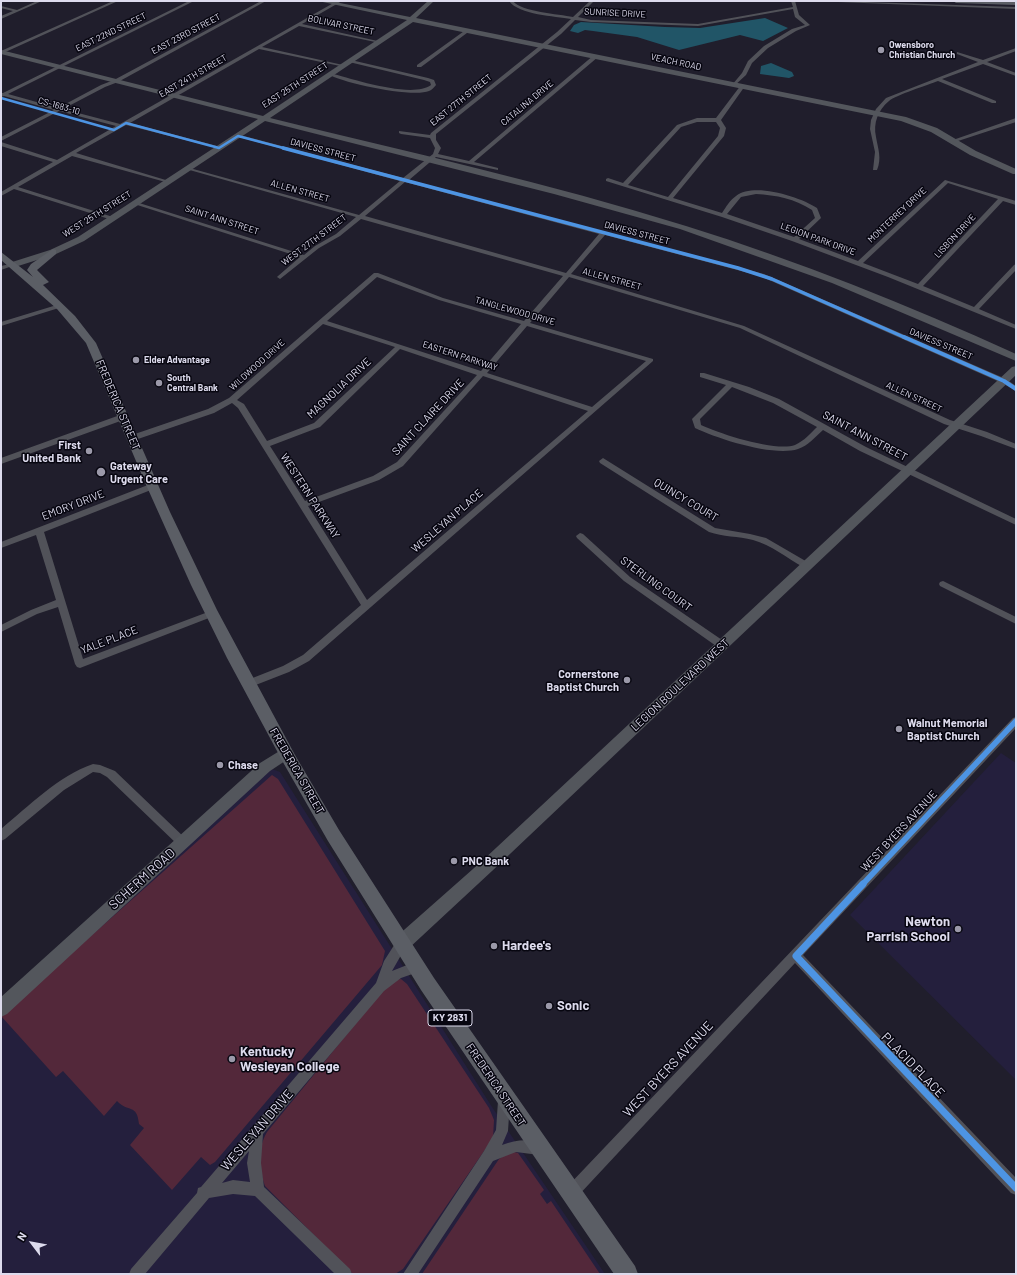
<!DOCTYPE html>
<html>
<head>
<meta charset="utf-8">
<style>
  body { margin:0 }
  #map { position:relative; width:1017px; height:1275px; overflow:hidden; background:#201e2c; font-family:Barlow,sans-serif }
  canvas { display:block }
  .frame { position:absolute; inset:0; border:2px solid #dddbed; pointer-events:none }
  .north { position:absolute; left:12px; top:1223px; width:40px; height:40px; -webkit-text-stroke:3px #070610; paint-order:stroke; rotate:302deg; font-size:11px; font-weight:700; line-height:16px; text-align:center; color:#dddbed }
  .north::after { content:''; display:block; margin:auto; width:14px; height:18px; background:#dddbed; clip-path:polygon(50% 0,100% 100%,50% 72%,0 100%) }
</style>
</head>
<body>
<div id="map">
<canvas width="1017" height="1275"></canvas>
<div class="frame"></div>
<div class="north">N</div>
</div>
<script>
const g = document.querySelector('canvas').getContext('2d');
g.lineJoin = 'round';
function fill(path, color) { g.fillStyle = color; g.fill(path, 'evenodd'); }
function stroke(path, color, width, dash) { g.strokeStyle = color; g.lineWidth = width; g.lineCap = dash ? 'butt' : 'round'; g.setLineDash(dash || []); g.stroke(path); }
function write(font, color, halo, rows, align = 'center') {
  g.font = font + ' Barlow,sans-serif'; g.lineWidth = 3; g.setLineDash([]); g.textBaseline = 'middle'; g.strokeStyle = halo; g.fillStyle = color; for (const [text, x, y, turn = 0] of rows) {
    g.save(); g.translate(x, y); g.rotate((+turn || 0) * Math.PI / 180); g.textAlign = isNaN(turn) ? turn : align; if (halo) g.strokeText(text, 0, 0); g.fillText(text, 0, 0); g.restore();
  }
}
const built = new Path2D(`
  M 1001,753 L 1016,763 L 1016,1080 L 850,915 Z
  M 272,769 L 280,772 L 492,1107 L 605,1274 L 1,1274 L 1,1012 Z`);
const green = new Path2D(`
  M 272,775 L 278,779 L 385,951 L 382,965 L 215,1162 L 210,1165 L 201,1157 L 172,1190 L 130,1145 L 144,1128 L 139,1124 C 137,1103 128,1113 117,1101 L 104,1116 L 63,1071 L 56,1077 L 1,1016 Z
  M 401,979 L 407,984 L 489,1108 L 494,1120 L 493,1138 L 403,1269 L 395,1274 L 353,1274 L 265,1186 C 259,1168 257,1149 267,1132 L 384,989 L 395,980 Z
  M 511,1151 L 518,1153 L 544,1190 L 540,1194 L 547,1204 L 551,1201 L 600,1274 L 422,1274 L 499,1159 Z`);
const water = new Path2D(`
  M 765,18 L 788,28 L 763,41 L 740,35 L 679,50 L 637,37 L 593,31 L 585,30 L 578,33 L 570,31 L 574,25 L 581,22 L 665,27 L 700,28 Z
  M 771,63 L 792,72 L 794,76 L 789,78 L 760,74 L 761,66 Z`);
const street = new Path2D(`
  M 37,1 L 42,1 L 1,19 L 1,16 L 13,11 L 1,8 L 1,6 L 17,10 Z
  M 113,1 L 118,1 L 1,54 L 1,51 Z
  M 189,1 L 194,1 L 8,94 L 58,108 L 101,85 L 114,80 L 261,1 L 266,1 L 118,82 L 105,87 L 63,109 L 120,124 L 337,1 L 342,1 L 302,24 L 382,42 L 380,43 L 299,26 L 262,47 L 343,65 L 345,67 L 259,49 L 130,123 L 221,147 L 221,149 L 126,125 L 76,153 L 169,181 L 169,183 L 72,156 L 18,187 L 113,217 L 113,219 L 109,219 L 14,189 L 1,196 L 1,192 L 53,162 L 1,146 L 1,142 L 57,160 L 116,126 L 59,111 L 1,141 L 1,137 L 54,110 L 4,96 L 1,97 L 1,93 L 3,93 Z
  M 509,1 L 513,1 C 521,12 559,14 573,17 L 590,1 L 594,1 L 578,17 L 591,20 L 698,24 L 793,7 L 791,1 L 795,1 L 799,15 L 810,25 L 796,31 L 768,48 L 752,63 L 746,75 L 734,86 L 732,85 L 742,73 L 748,61 L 764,46 L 792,29 L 805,25 L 795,17 L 793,9 L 698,26 L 591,22 L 575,20 L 561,34 L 436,134 L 436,140 L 441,148 L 438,154 L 469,161 L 594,55 L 598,55 L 598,57 L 474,162 L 498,168 L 498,170 L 436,157 L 409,180 L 764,274 L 1006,379 L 1016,386 L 1016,391 L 1002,383 L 760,276 L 605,235 L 571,274 L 744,326 L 950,420 L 987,432 L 1016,444 L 1016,449 L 981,436 L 944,424 L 740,328 L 569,277 L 530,323 L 653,359 L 653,361 L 309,661 L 289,672 L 248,688 L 245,687 L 243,684 L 245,681 L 283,666 L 303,655 L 361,605 L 238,408 L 232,403 L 214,413 L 135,440 L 129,440 L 129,436 L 208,409 L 229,398 L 374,273 L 378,273 L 443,298 L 524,321 L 563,276 L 361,219 L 340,236 L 319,248 L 280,279 L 277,277 L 278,276 L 300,257 L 131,203 L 136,202 L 304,255 L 315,246 L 336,234 L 356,217 L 186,169 L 186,167 L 359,215 L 400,181 L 235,136 L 240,135 L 403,178 L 433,154 L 435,148 L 430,138 L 401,134 L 399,133 L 399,131 L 430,135 L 431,133 L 557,32 L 571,19 C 555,16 519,15 509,1 ZM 405,182 L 599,234 L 566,273 L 365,216 ZM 377,277 L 439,300 L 521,324 L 481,371 L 327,321 ZM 323,324 L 395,347 L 314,423 L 267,441 L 244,404 L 237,400 ZM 527,326 L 646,361 L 592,407 L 487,373 ZM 400,349 L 477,375 L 397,462 L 373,476 L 305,501 L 270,446 L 320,427 ZM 483,376 L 588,411 L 367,600 L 308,506 L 379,480 L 403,466 Z
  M 836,1 L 1016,7 L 1016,9 L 838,2 Z
  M 467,29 L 471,30 L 421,67 L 417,67 L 417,65 Z
  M 1016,48 L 1016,51 L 987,62 L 1016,73 L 1016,76 L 983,64 L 942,79 L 996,101 L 996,103 L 992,103 L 938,81 C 928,85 896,95 889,101 C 878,110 873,123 876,137 C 878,149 882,158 877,170 L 873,170 L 875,152 L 870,129 L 871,120 L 876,109 L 886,98 L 978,62 L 957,54 L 957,52 L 983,60 Z
  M 351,60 L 428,78 L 434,80 L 436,85 C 434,87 432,90 429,91 C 413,98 342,83 328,74 L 330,73 C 353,79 412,99 431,85 L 430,82 L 424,80 L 349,62 Z
  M 741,85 L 745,86 L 721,120 L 726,128 L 724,136 L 673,198 L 722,213 C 726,207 730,200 736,196 C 754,182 800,197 817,208 L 821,218 L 799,239 L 858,261 L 945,180 L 1016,201 L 1016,205 L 1003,201 L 923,286 L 974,307 L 1014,265 L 1016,264 L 1016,270 L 979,309 L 1016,325 L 1016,329 L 888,277 L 792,241 L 722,217 L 606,181 L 606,179 L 608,178 L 623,183 L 677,125 L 697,118 L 716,118 ZM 697,122 L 716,122 L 720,128 L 718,136 L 668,197 L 628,185 L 681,127 ZM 948,183 L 998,199 L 918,284 L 863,263 ZM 756,194 C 776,195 795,199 812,210 L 815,218 L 794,237 L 727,214 L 741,197 Z
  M 1016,118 L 1016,122 L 955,142 L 950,141 Z
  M 10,264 L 15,265 L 1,270 L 1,266 Z
  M 60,304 L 62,305 L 62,307 L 1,326 L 1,322 Z
  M 700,373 L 704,373 L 749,387 L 779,399 L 866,447 L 1016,519 L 1016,525 L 860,451 L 823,430 C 815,437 808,446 798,449 C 774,457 718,439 695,428 L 692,419 L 726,385 L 700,377 ZM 732,387 L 773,403 L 817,427 C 811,433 804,441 795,445 C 776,452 720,434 701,425 L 700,419 Z
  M 120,415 L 123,415 L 127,417 L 126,419 L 1,464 L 1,458 Z
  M 603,458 L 715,528 L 750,534 L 766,538 L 809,563 L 810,565 L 806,568 L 803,567 C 787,558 771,545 753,540 C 738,536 723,537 709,532 L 600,463 L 599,461 Z
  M 153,483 L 157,486 L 156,488 L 44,532 L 83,659 L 208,612 L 214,612 L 215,614 L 214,616 L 80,668 L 77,667 L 75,664 L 58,607 L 37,614 L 1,632 L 1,625 L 31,610 L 56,600 L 36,535 L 1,548 L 1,542 Z
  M 580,533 L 583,534 L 630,577 L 725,642 L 727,645 L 725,648 L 719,648 L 624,581 L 577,538 L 576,536 Z
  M 943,581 L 1016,617 L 1016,624 L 940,586 L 939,584 L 940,582 Z
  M 1016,717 L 1016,728 L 803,955 L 1016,1178 L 1016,1195 L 1011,1193 L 795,963 L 576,1198 L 571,1200 L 566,1198 L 564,1193 L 566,1188 L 1013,718 Z
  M 93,764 L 100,765 L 115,771 L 186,839 L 187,842 L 186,845 L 182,847 L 178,845 L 107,777 L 100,773 L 93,772 L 64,790 L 5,839 L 1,841 L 1,829 C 29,806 58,776 93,764 Z
  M 402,937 L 406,939 L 408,943 L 392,971 L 417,961 L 421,963 L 423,967 L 421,971 L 401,978 L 384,991 L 263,1134 L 261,1163 L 264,1187 L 350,1269 L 352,1274 L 335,1274 L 255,1196 L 233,1194 L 209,1198 L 145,1274 L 129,1274 L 131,1269 L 197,1193 L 198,1188 L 201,1187 L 376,983 L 384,961 L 398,939 ZM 249,1151 L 247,1163 L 250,1182 L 233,1180 L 222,1183 Z
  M 504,1095 L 508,1097 L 510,1101 L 508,1131 L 502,1145 C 516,1140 529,1138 544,1144 L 545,1149 L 544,1154 L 539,1155 L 516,1152 L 493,1161 L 418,1274 L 403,1274 L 484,1151 L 496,1130 L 498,1101 L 500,1097 Z`);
const secondary = new Path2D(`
  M 318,1 L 330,1 L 410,17 L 428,1 L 434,1 L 416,18 L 906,117 L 937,128 L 976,151 L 1016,169 L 1016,174 L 1013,174 L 970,155 L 931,132 L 901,121 L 413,22 L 270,118 C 409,152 549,183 686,226 C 799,261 908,305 1016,354 L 1016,361 L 832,283 L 680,229 L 554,194 L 265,121 L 84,241 L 56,254 L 15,267 L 9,267 L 9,263 L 50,250 L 78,237 L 258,119 L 1,54 L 1,50 L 263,116 L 407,20 Z
  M 1016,366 L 1016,375 L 492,871 L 408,949 L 402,951 L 396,949 L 394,943 L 396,937 L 482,861 L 1012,367 Z
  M 286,747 L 291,749 L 293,753 L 291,757 L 270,771 L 7,1014 L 1,1017 L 1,997 L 260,763 Z`);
const primary = new Path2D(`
  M 953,1 L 1016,1 L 1016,5 L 956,3 Z
  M 53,249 L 56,250 L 56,254 L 37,270 L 49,282 L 43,285 L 75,316 L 96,343 L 170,512 L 217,610 L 295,755 L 339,830 L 434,978 L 635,1266 L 638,1274 L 614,1274 L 421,990 L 328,841 L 284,764 L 227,658 L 191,585 L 147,487 L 86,343 L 57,309 L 1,260 L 1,252 L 33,277 L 27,270 L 31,264 Z`);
const cyclewayFar4 = new Path2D(`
  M 1,98 L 114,130 L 126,123 L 219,148 L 238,136 L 287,149`);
const cyclewayFar3 = new Path2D(`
  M 283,148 L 738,268 L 772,279 L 906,338`);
const cyclewayFar2 = new Path2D(`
  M 904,337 L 1004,381 L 1016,389`);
const cyclewayFar1 = new Path2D(`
  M 862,885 L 1016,721`);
const cycleway = new Path2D(`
  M 863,884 L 796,956 L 1016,1188`);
const markers = [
  [881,50,4,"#9b99a9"],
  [136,360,4,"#9b99a9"],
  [159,383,4,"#9b99a9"],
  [89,451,4,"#9b99a9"],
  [101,472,5,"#9b99a9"],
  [627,680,4,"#9b99a9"],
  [899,729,4,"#9b99a9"],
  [220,765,4,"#9b99a9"],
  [454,861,4,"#9b99a9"],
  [958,929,4,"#9b99a9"],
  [494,946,4,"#9b99a9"],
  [549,1006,4,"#9b99a9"],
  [232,1059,4,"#9b99a9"]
];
const farStreetnames = [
  ["SUNRISE DRIVE",615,13,3],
  ["BOLIVAR STREET",341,25,12],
  ["EAST 22ND STREET",111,32,-26],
  ["EAST 23RD STREET",186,34,-28],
  ["VEACH ROAD",676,62,12],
  ["EAST 24TH STREET",193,76,-30],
  ["EAST 25TH STREET",295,85,-33],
  ["EAST 27TH STREET",461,100,-39],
  ["CATALINA DRIVE",527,103,-40],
  ["CS-1683-10",59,106,16],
  ["DAVIESS STREET",323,150,15],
  ["ALLEN STREET",300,191,16],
  ["WEST 25TH STREET",97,214,-32],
  ["MONTERREY DRIVE",897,215,-43],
  ["SAINT ANN STREET",222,220,18],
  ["DAVIESS STREET",637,233,15],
  ["LISBON DRIVE",955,236,-47],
  ["LEGION PARK DRIVE",818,239,20],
  ["WEST 27TH STREET",314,240,-37],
  ["ALLEN STREET",612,279,16],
  ["TANGLEWOOD DRIVE",515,311,16],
  ["DAVIESS STREET",941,344,23],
  ["EASTERN PARKWAY",460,356,18],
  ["WILDWOOD DRIVE",257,365,-42],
  ["ALLEN STREET",914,397,25]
];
const farPoinames = [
  ["Owensboro",889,45],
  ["Christian Church",889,55],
  ["Elder Advantage",144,360],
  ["South",167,378],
  ["Central Bank",167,388]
];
const shields = [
  [450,1018,44]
];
const shieldNames = [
  ["KY 2831",450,1018]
];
const streetNames = [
  ["MAGNOLIA DRIVE",339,388,-43],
  ["FREDERICA STREET",118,405,67],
  ["SAINT CLAIRE DRIVE",428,417,-47],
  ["SAINT ANN STREET",865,436,28],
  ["WESTERN PARKWAY",310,496,57],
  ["QUINCY COURT",686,500,31],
  ["EMORY DRIVE",73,505,-21],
  ["WESLEYAN PLACE",447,521,-41],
  ["STERLING COURT",656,584,36],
  ["YALE PLACE",109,640,-21],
  ["LEGION BOULEVARD WEST",680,685,-43],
  ["FREDERICA STREET",297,771,60],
  ["WEST BYERS AVENUE",899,831,-47],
  ["FREDERICA STREET",496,1085,56]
];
const poiNames = [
  ["First",81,445,"right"],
  ["United Bank",81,458,"right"],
  ["Gateway",110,466],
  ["Urgent Care",110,479],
  ["Cornerstone",619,674,"right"],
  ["Baptist Church",619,687,"right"],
  ["Walnut Memorial",907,723],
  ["Baptist Church",907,736],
  ["Chase",228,765],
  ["PNC Bank",462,861]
];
const nearStreetnames = [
  ["SCHERM ROAD",142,879,-42],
  ["PLACID PLACE",913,1065,46],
  ["WEST BYERS AVENUE",668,1069,-47],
  ["WESLEYAN DRIVE",257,1130,-49]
];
const nearPoinames = [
  ["Newton",950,922,"right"],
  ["Parrish School",950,937,"right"],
  ["Hardee's",502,946],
  ["Sonic",557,1006],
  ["Kentucky",240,1052],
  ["Wesleyan College",240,1067]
];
fill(built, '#241f3d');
fill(green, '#53283a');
fill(water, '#215567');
fill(street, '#515259');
fill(secondary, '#53565c');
fill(primary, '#5b5e65');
stroke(cyclewayFar4, '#4d94e3', 2.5);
stroke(cyclewayFar3, '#4d94e3', 3.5);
stroke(cyclewayFar2, '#4d94e3', 4);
stroke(cyclewayFar1, '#4d94e3', 5.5);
stroke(cycleway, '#4d94e3', 7);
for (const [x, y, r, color] of markers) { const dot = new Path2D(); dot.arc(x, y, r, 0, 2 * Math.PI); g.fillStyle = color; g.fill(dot); stroke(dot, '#070610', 1.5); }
write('9px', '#dddbed', '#070610', farStreetnames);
write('bold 9px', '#dddbed', '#070610', farPoinames, 'left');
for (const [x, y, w] of shields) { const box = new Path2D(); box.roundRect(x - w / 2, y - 8, w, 16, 3); g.fillStyle = '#070610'; g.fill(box); stroke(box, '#dddbed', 1); }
write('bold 10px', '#dddbed', null, shieldNames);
write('11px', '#dddbed', '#070610', streetNames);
write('bold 11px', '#dddbed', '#070610', poiNames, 'left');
write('13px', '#dddbed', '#070610', nearStreetnames);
write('bold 13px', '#dddbed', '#070610', nearPoinames, 'left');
</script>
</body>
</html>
